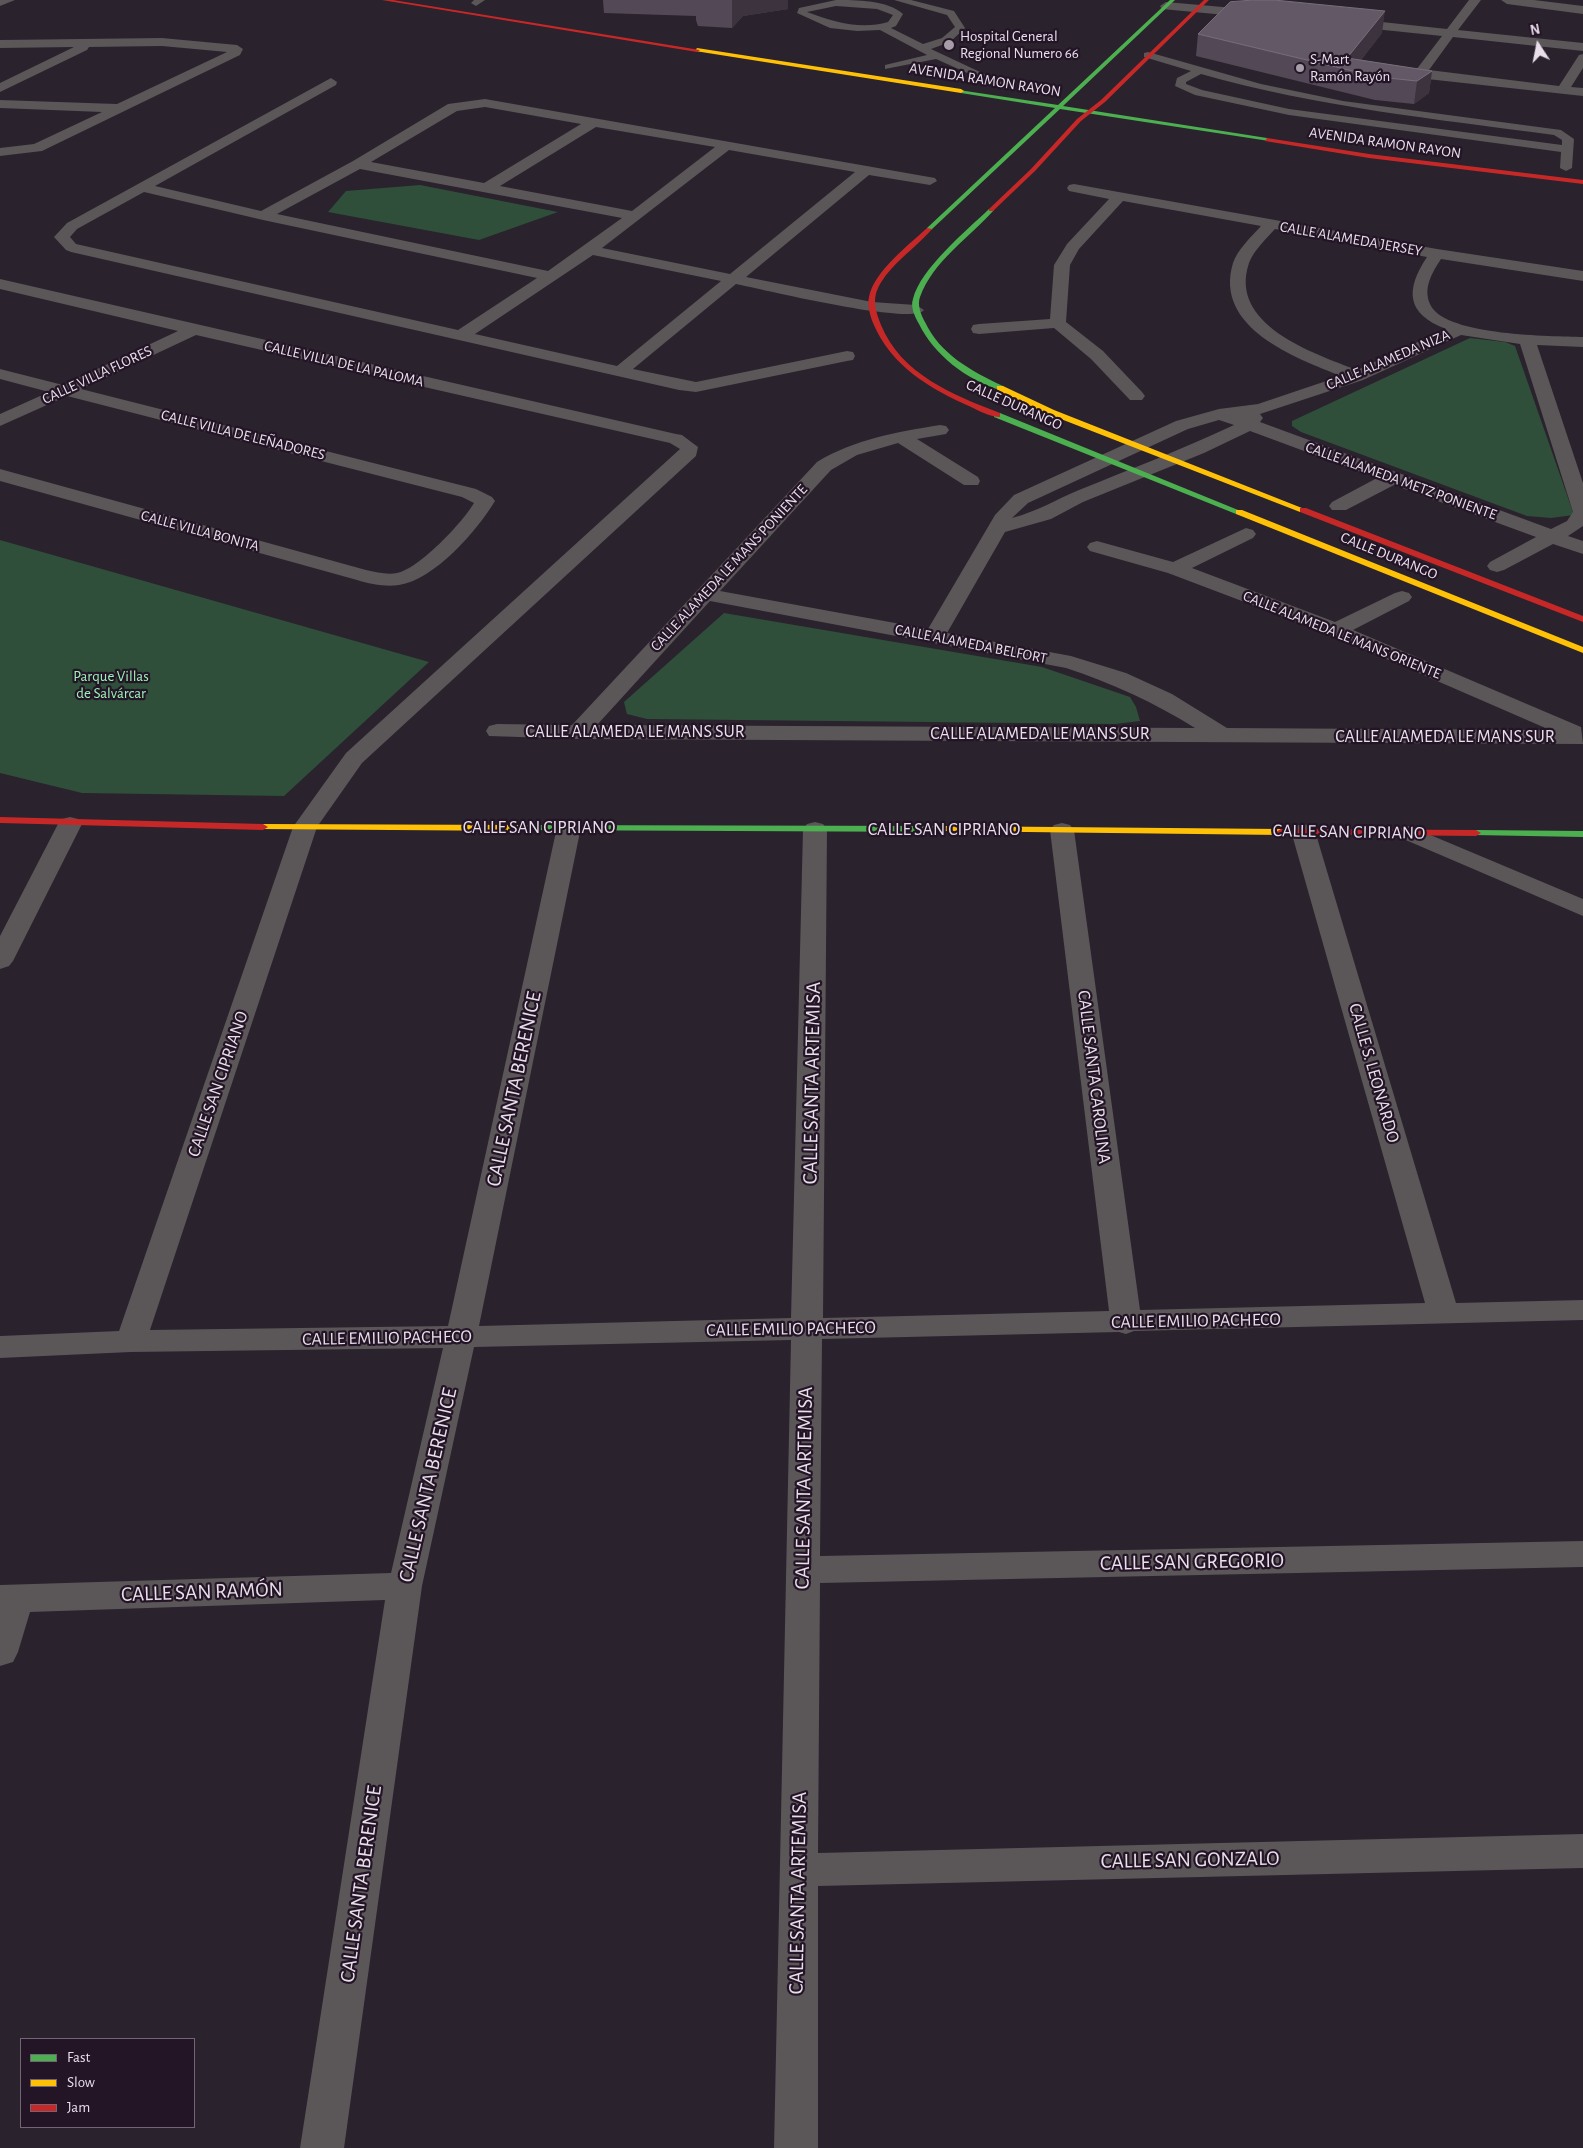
<!DOCTYPE html>
<html>
<head>
<meta charset="utf-8">
<style>
  body { margin:0 }
  #map { position:relative; width:1583px; height:2148px; overflow:hidden; background:#2a222c; font-family:"Alegreya Sans",sans-serif }
  canvas { display:block }
  .legend { position:absolute; left:20px; top:2038px; width:175px; height:90px; box-sizing:border-box; background:#231426; border:1px solid #726575; margin:0; padding:6px 9px; list-style:none; font-size:15px; color:#e9dfeb }
  .legend li { display:flex; align-items:center; gap:10px; height:25px }
  .legend b { width:25px; border:1px solid #726575 }
  .north { position:absolute; left:1513px; top:20px; width:50px; height:50px; -webkit-text-stroke:4px #231426; paint-order:stroke; rotate:349deg; font-size:14px; font-weight:700; line-height:20px; text-align:center; color:#e9dfeb }
  .north::after { content:''; display:block; margin:auto; width:18px; height:22px; background:#e9dfeb; clip-path:polygon(50% 0,100% 100%,50% 72%,0 100%) }
</style>
</head>
<body>
<div id="map">
<canvas width="1583" height="2148"></canvas>
<ul class="legend">
<li><b style="height:6px;background:#4caf50"></b>Fast</li>
<li><b style="height:6px;background:#ffc107"></b>Slow</li>
<li><b style="height:6px;background:#c62828"></b>Jam</li>
</ul>
<div class="north">N</div>
</div>
<script>
const g = document.querySelector('canvas').getContext('2d');
g.lineJoin = 'round';
function fill(path, color) { g.fillStyle = color; g.fill(path, 'evenodd'); }
function stroke(path, color, width, dash) { g.strokeStyle = color; g.lineWidth = width; g.lineCap = dash ? 'butt' : 'round'; g.setLineDash(dash || []); g.stroke(path); }
function write(font, color, halo, rows, align = 'center') {
  g.font = font + ' "Alegreya Sans",sans-serif'; g.lineWidth = 4.5; g.setLineDash([]); g.textBaseline = 'middle'; g.strokeStyle = halo; g.fillStyle = color; for (const [text, x, y, turn = 0] of rows) {
    g.save(); g.translate(x, y); g.rotate((+turn || 0) * Math.PI / 180); g.textAlign = isNaN(turn) ? turn : align; if (halo) g.strokeText(text, 0, 0); g.fillText(text, 0, 0); g.restore();
  }
}
const green = new Path2D(`
  M 420,185 L 558,212 L 479,240 L 328,212 L 346,191 Z
  M 1470,338 L 1505,342 L 1515,346 L 1574,515 L 1551,518 L 1527,516 L 1301,432 L 1292,426 L 1292,421 Z
  M 0,540 L 429,662 L 284,796 L 82,793 L 0,773 Z
  M 724,613 L 1042,667 L 1130,697 L 1136,707 L 1140,721 L 1115,724 L 647,719 L 627,714 L 624,702 Z`);
const lane = new Path2D(`
  M 474,0 L 485,0 L 476,6 L 471,3 Z
  M 836,0 C 856,0 888,0 903,14 L 896,26 L 891,28 L 923,44 L 942,38 L 955,27 L 947,15 L 894,0 L 911,0 L 954,11 L 965,28 L 950,42 L 931,49 L 1012,87 L 1011,89 L 1003,89 L 936,59 L 885,69 L 885,65 L 927,55 L 880,30 L 857,31 L 830,28 L 797,13 L 799,8 ZM 836,6 L 877,9 L 893,15 L 888,22 C 861,30 833,22 807,12 Z
  M 1148,52 L 1261,84 L 1343,101 L 1561,130 L 1574,139 L 1572,168 L 1566,171 L 1560,168 L 1561,152 L 1289,115 L 1195,95 L 1175,86 L 1177,78 L 1191,71 L 1144,57 L 1144,53 ZM 1201,74 C 1317,107 1435,119 1554,135 L 1562,140 L 1562,145 L 1289,109 L 1202,90 L 1186,84 L 1186,82 Z`);
const street = new Path2D(`
  M 0,0 L 15,0 L 0,6 Z
  M 1469,0 L 1481,0 L 1458,30 L 1583,43 L 1583,51 L 1453,37 L 1429,70 L 1559,86 L 1579,55 L 1583,54 L 1583,68 L 1571,87 L 1583,88 L 1583,96 L 1427,79 L 1419,76 L 1416,70 L 1442,36 L 1345,26 L 1339,22 L 1345,18 L 1447,29 Z
  M 1501,0 L 1534,0 L 1583,6 L 1583,14 L 1507,4 Z
  M 1166,2 L 1257,10 L 1263,14 L 1257,18 L 1162,9 L 1160,6 Z
  M 162,38 L 237,45 L 243,49 L 240,55 L 42,151 L 0,156 L 0,148 L 34,144 L 102,112 L 0,108 L 0,100 L 117,104 L 227,52 L 162,46 L 89,47 L 87,50 L 0,92 L 0,83 L 74,47 L 0,48 L 0,40 Z
  M 331,78 L 337,82 L 336,85 L 155,186 L 261,211 L 353,161 L 448,104 L 485,99 L 935,178 L 937,181 L 930,185 L 869,175 L 746,277 L 872,302 L 916,305 L 924,310 C 913,326 761,289 736,284 L 633,369 L 696,382 L 847,351 L 853,352 L 855,356 L 853,360 L 847,361 L 696,392 L 679,390 L 71,252 L 66,250 L 54,237 L 67,223 ZM 485,107 L 581,124 L 484,183 L 371,162 L 457,111 ZM 596,127 L 715,147 L 632,211 L 500,186 ZM 729,150 L 855,172 L 730,274 L 602,248 ZM 360,169 L 622,218 L 548,271 L 277,214 ZM 144,192 L 263,220 L 537,278 L 458,330 L 76,244 L 70,237 L 77,229 ZM 593,255 L 721,281 L 617,366 L 475,334 Z
  M 1074,184 L 1437,249 L 1583,271 L 1583,281 L 1441,259 C 1432,273 1422,289 1431,306 C 1448,336 1551,336 1583,337 L 1583,347 L 1537,345 L 1583,483 L 1583,526 L 1568,536 L 1583,541 L 1583,554 L 1553,544 L 1504,570 L 1497,572 L 1490,570 L 1487,566 L 1490,562 L 1536,537 L 1394,485 L 1346,510 L 1332,510 L 1329,506 L 1332,502 L 1377,478 L 1250,431 L 1204,453 L 1083,502 L 1051,519 L 1005,532 L 947,633 L 1071,656 L 1126,673 L 1172,694 L 1227,728 L 1550,730 L 1329,634 L 1168,573 L 1090,551 L 1087,547 L 1090,543 L 1097,541 L 1173,562 L 1246,528 L 1253,530 L 1256,534 L 1253,538 L 1192,568 L 1335,622 L 1395,593 L 1402,591 L 1409,593 L 1412,597 L 1409,601 L 1353,630 L 1581,727 L 1583,744 L 578,739 L 489,736 L 486,731 L 489,726 L 497,724 L 572,725 L 817,462 C 855,439 897,432 940,425 L 946,426 L 949,430 L 946,434 L 917,439 L 978,477 L 980,481 L 978,485 L 964,485 L 898,443 L 857,455 L 831,470 L 720,591 L 928,629 L 995,515 L 1014,495 L 1176,421 L 1219,409 L 1258,404 L 1341,376 C 1296,358 1213,328 1233,263 C 1238,249 1251,237 1261,226 L 1123,201 L 1079,249 L 1070,265 L 1066,322 L 1103,351 L 1142,392 L 1145,396 L 1142,400 L 1130,400 L 1091,359 L 1054,328 L 979,334 L 973,333 L 971,329 L 973,325 L 979,324 L 1050,319 L 1054,265 L 1067,244 L 1109,199 L 1069,191 L 1067,188 L 1069,185 ZM 1275,229 L 1427,257 C 1405,290 1406,314 1446,329 L 1357,370 C 1313,353 1228,325 1249,263 C 1254,250 1266,239 1275,229 ZM 1461,335 L 1520,344 L 1573,512 L 1567,521 L 1551,529 L 1260,422 L 1263,418 L 1260,414 L 1363,380 ZM 1219,420 L 1234,425 C 1183,449 1131,469 1079,490 C 1055,500 1038,511 1012,518 L 1028,503 L 1188,429 ZM 710,601 L 1066,668 C 1114,684 1153,702 1195,728 L 597,725 Z
  M 0,279 L 676,434 L 682,435 L 698,447 L 696,456 L 362,763 L 317,827 L 150,1330 L 448,1326 L 557,827 L 561,822 L 569,820 L 577,822 L 581,827 L 479,1326 L 791,1318 L 803,829 L 807,824 L 815,822 L 823,824 L 827,829 L 823,1318 L 1109,1311 L 1050,830 L 1054,825 L 1062,823 L 1070,825 L 1074,830 L 1140,1310 L 1425,1303 L 1291,831 L 1295,826 L 1303,824 L 1311,826 L 1315,831 L 1456,1303 L 1583,1300 L 1583,1320 L 1134,1331 L 1126,1334 L 1119,1332 L 822,1339 L 820,1556 L 1583,1541 L 1583,1567 L 820,1583 L 818,1853 L 1583,1834 L 1583,1868 L 818,1886 L 818,2148 L 774,2148 L 791,1340 L 474,1347 L 422,1586 L 344,2148 L 300,2148 L 385,1600 L 30,1612 L 18,1652 L 13,1662 L 0,1666 L 0,1585 L 391,1573 L 443,1348 L 131,1352 L 0,1358 L 0,1336 L 119,1331 L 293,827 L 346,753 L 680,449 L 670,443 L 196,335 L 81,389 L 476,489 L 492,497 L 495,501 C 477,531 434,580 399,585 C 385,587 370,584 357,580 L 0,481 L 0,469 L 366,570 C 376,572 387,575 397,573 C 419,569 463,522 474,503 L 462,497 L 67,396 L 0,426 L 0,414 L 49,392 L 0,379 L 0,369 L 63,385 L 178,331 L 0,289 Z
  M 70,817 L 78,819 L 82,824 L 13,961 L 9,966 L 0,969 L 0,936 L 58,824 L 62,819 Z
  M 1409,826 L 1583,899 L 1583,916 L 1401,838 L 1397,833 L 1401,828 Z`);
const fast = new Path2D(`
  M 1170,0 L 1175,0 L 1063,106 L 1267,138 L 1269,141 L 1060,109 L 931,230 L 927,230 L 927,228 L 1055,108 L 961,93 L 959,90 L 1058,105 Z
  M 989,209 L 994,210 C 970,237 933,261 920,297 C 917,305 921,315 925,322 C 940,354 971,371 1003,386 L 1004,388 L 1000,390 C 967,380 934,355 919,324 C 915,317 910,307 913,299 C 920,269 967,230 989,209 Z
  M 994,413 L 1000,413 L 1243,512 L 1236,514 L 994,417 Z
  M 524,825 L 944,826 L 949,829 L 944,832 L 521,830 L 519,828 L 521,826 Z
  M 1476,830 L 1583,831 L 1583,837 L 1473,835 L 1471,833 L 1473,831 Z`);
const slow = new Path2D(`
  M 697,48 L 961,89 L 964,91 L 961,93 L 695,51 Z
  M 997,386 L 1003,386 L 1054,410 L 1307,510 L 1300,512 L 1048,414 L 997,390 Z
  M 1236,510 L 1242,510 L 1583,647 L 1583,653 L 1236,514 Z
  M 263,824 L 524,825 L 529,828 L 524,831 L 260,829 L 258,827 L 260,825 Z
  M 944,826 L 1281,829 L 1286,832 L 1281,835 L 941,831 L 939,829 L 941,827 Z`);
const jam = new Path2D(`
  M 382,0 L 393,0 L 700,50 L 697,52 Z
  M 1204,0 L 1209,0 L 1105,102 L 1081,121 L 1035,171 L 993,211 L 989,211 L 989,209 L 1031,169 L 1077,119 L 1101,100 Z
  M 1267,138 L 1369,154 L 1583,180 L 1583,184 L 1369,158 L 1265,141 Z
  M 927,228 L 932,229 C 915,249 890,264 878,288 C 872,301 876,312 881,325 C 901,374 953,395 1000,413 L 1000,417 C 991,417 979,411 971,407 C 930,389 891,366 873,323 C 870,315 867,305 869,297 C 874,271 909,245 927,228 Z
  M 1300,508 L 1306,508 L 1583,616 L 1583,622 L 1300,512 Z
  M 0,817 L 263,824 L 268,827 L 263,830 L 0,823 Z
  M 1281,829 L 1476,830 L 1481,833 L 1476,836 L 1278,834 L 1276,832 Z`);
const wall = new Path2D(`
  M 603,0 L 788,0 L 788,9 L 743,16 L 732,28 L 698,26 L 696,20 L 696,16 L 604,13 Z
  M 1382,33 L 1361,60 L 1432,71 L 1429,93 L 1414,104 L 1375,100 L 1196,56 L 1198,34 Z`);
const shadedWall = new Path2D(`
  M 732,0 L 788,0 L 788,9 L 743,16 L 732,28 Z
  M 1385,11 L 1382,33 L 1352,71 L 1347,58 Z
  M 1432,71 L 1429,93 L 1414,104 L 1417,81 Z`);
const building = new Path2D(`
  M 1254,0 L 1274,0 L 1385,11 L 1347,58 L 1432,71 L 1417,81 L 1378,77 L 1198,34 L 1230,2 Z`);
const markers = [
  [949,45,6,"#a69da8"],
  [1300,68,5,"#a69da8"]
];
const farPoinames = [
  ["Hospital General",960,36],
  ["Regional Numero 66",960,53],
  ["S-Mart",1310,59],
  ["Ramón Rayón",1310,76]
];
const farStreetnames = [
  ["AVENIDA RAMON RAYON",985,80,9],
  ["AVENIDA RAMON RAYON",1385,143,8],
  ["CALLE ALAMEDA JERSEY",1351,239,10],
  ["CALLE ALAMEDA NIZA",1388,360,-23],
  ["CALLE VILLA DE LA PALOMA",344,364,13],
  ["CALLE VILLA FLORES",97,375,-25],
  ["CALLE DURANGO",1014,405,24],
  ["CALLE VILLA DE LEÑADORES",243,435,14],
  ["CALLE ALAMEDA METZ PONIENTE",1401,481,20],
  ["CALLE VILLA BONITA",200,531,15],
  ["CALLE DURANGO",1389,556,22],
  ["CALLE ALAMEDA LE MANS PONIENTE",729,568,-47],
  ["CALLE ALAMEDA LE MANS ORIENTE",1342,635,22],
  ["CALLE ALAMEDA BELFORT",971,644,11]
];
const farParknames = [
  ["Parque Villas",111,676],
  ["de Salvárcar",111,693]
];
const streetNames = [
  ["CALLE ALAMEDA LE MANS SUR",635,732],
  ["CALLE ALAMEDA LE MANS SUR",1040,734],
  ["CALLE ALAMEDA LE MANS SUR",1445,737],
  ["CALLE SAN CIPRIANO",539,828],
  ["CALLE SAN CIPRIANO",944,830],
  ["CALLE SAN CIPRIANO",1349,832,1],
  ["CALLE S. LEONARDO",1374,1073,74],
  ["CALLE SANTA CAROLINA",1094,1077,83],
  ["CALLE SAN CIPRIANO",218,1084,-71],
  ["CALLE EMILIO PACHECO",1196,1321,-1],
  ["CALLE EMILIO PACHECO",791,1329,-1],
  ["CALLE EMILIO PACHECO",387,1338,-1]
];
const nearStreetnames = [
  ["CALLE SANTA ARTEMISA",812,1083,-89],
  ["CALLE SANTA BERENICE",514,1089,-78],
  ["CALLE SANTA BERENICE",428,1485,-77],
  ["CALLE SANTA ARTEMISA",804,1488,-89],
  ["CALLE SAN GREGORIO",1192,1562,-1],
  ["CALLE SAN RAMÓN",202,1592,-2],
  ["CALLE SAN GONZALO",1190,1860,-1],
  ["CALLE SANTA BERENICE",361,1884,-82],
  ["CALLE SANTA ARTEMISA",798,1893,-89]
];
fill(green, '#2f4f3b');
fill(lane, '#5b5658');
fill(street, '#5b5658');
fill(fast, '#4caf50');
fill(slow, '#ffc107');
fill(jam, '#c62828');
fill(wall, '#534956');
fill(shadedWall, '#3c333f');
fill(building, '#635966');
stroke(building, '#786e7b', 1);
for (const [x, y, r, color] of markers) { const dot = new Path2D(); dot.arc(x, y, r, 0, 2 * Math.PI); g.fillStyle = color; g.fill(dot); stroke(dot, '#231426', 2); }
write('15px', '#e9dfeb', '#231426', farPoinames, 'left');
write('15px', '#e9dfeb', '#231426', farStreetnames);
write('15px', '#9af3b6', '#231426', farParknames);
write('18px', '#e9dfeb', '#231426', streetNames);
write('21px', '#e9dfeb', '#231426', nearStreetnames);
</script>
</body>
</html>
